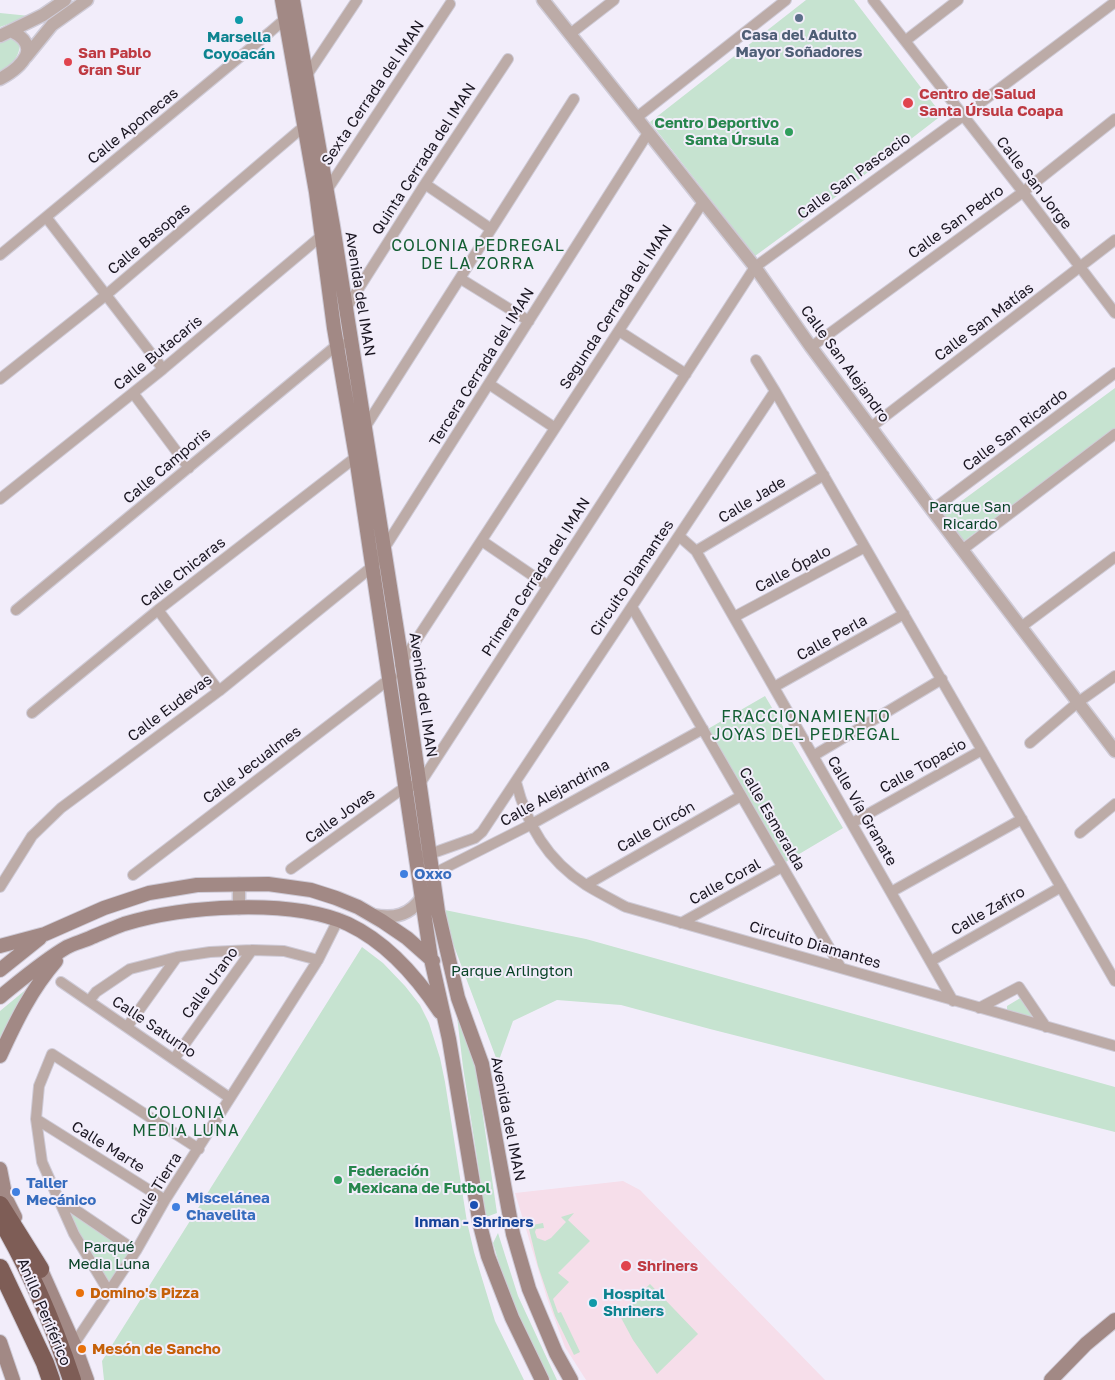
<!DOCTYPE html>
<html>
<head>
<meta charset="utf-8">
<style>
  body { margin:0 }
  canvas { display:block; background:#f2edfa }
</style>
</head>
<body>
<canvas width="1115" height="1380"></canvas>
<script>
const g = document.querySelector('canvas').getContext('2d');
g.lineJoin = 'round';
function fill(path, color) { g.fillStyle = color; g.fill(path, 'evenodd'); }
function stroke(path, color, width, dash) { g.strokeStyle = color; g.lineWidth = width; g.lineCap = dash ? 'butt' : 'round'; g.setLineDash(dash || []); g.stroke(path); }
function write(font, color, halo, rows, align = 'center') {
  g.font = font + ' "Golos Text",sans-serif'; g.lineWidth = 4; g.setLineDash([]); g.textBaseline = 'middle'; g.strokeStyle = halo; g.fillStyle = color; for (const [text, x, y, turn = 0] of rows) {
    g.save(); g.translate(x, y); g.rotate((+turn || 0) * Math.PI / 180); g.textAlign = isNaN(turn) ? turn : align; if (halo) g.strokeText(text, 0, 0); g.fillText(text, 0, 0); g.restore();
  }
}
const medical = new Path2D(`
  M 623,1181 L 640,1190 L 825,1380 L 586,1380 L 565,1347 L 547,1298 L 515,1193 Z`);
const green = new Path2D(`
  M 806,0 L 854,0 L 942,115 L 841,193 L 755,256 L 650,122 Z
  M 0,13 L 30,16 L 0,27 Z
  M 11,37 L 20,44 C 19,58 12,64 0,72 L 0,42 Z
  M 1115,388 L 1115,429 L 964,541 L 944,514 Z
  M 765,696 L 843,828 L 784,863 L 706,730 Z
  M 440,909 L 586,939 L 1115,1087 L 1115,1132 L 710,1029 L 621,1005 L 557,1000 L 513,1021 L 498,1063 Z
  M 362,947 L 383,963 L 405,986 L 420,1005 L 429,1023 L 440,1058 L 445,1082 L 467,1222 L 474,1252 L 495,1321 L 524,1380 L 104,1380 L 102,1361 Z
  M 35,982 L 4,1030 L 0,1038 L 0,1011 Z
  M 1022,997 L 1036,1018 L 1007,1010 L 1007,1006 Z
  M 456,1008 L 475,1061 L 497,1213 L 486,1217 L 463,1067 Z
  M 57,1197 L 136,1251 L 109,1292 Z
  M 574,1213 L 568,1220 L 590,1241 L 558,1273 L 569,1282 L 553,1299 L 558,1313 L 561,1312 L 580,1352 L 574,1355 L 555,1316 L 538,1266 L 529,1229 L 532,1225 L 543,1223 L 544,1228 L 536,1229 L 535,1232 L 537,1238 L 545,1241 L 551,1238 L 566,1222 L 561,1217 Z
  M 498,1233 L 518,1296 L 557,1380 L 550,1380 L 529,1342 L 508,1294 L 493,1243 Z
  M 650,1284 L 698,1334 L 657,1374 L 633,1340 L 619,1314 Z`);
const minor = new Path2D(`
  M 873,0 L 1023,192 L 1115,313
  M 570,34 L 614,0
  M 905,41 L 958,0
  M 302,76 L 307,75 L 357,0
  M 636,118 L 786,0
  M 425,184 L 491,229
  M 324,190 L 327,190 L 450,4
  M 46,217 L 163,369
  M 0,255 L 270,32 L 285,19 L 287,13
  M 461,279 L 529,321
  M 345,310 L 425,184 L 508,59
  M 619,331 L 686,374
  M 811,347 L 1023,192 L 1115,119
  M 756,360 L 775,391 L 1115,981
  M 0,379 L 106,295 L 309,122
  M 489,384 L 555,428
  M 133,393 L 189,468
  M 871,427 L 1115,240
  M 362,429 L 364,429 L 574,99
  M 0,499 L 163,369 L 326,232
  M 932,510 L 1115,373
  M 679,536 L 696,551 L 953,1001
  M 482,541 L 548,586
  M 962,550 L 1115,434
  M 696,551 L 824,475
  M 632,607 L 841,968
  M 16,610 L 337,345 L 342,344
  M 158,610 L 219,691
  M 734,617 L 865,547
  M 1021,627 L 1115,557
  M 400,665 L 703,202
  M 774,687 L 904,614
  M 32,713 L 158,610 L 356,457 L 362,456
  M 1030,743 L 1077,703 L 1115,676
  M 813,756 L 942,679
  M 516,782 C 527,825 547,860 586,885 C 599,893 613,900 626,907 L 1115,1046
  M 852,823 L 982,750
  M 1080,833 L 1115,804
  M 416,859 L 475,838 L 482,832 L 775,391
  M 291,869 L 405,787 L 419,785 L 755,267 L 963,116 L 1115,2
  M 133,875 L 392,677
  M 427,877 L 530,825 L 703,729
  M 586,885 L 741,796
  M 0,887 L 32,836 L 61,808 L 219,691 L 373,566 L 648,133
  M 891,892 L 1022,819
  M 681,923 L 782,867
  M 931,961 L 1061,887
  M 61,982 L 230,1098
  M 89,1001 L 96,992 L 130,969 L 177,957 L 210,952 L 252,950 L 284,951 L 318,960
  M 979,1008 L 1019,987 L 1046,1027
  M 127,1027 L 177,957
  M 174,1059 L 252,950
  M 36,1119 L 165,1200
  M 58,1198 L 136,1251
  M 109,1292 L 74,1234 L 42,1162 L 36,1119 L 39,1086 L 52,1054 L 199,1149
  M 74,1344 L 136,1251 L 165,1200 L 318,960 L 338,920`);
const tertiary = new Path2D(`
  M 543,0 L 755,267 L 811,347 L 932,510 L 1115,751
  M 0,36 L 43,15 L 65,0
  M 26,57 L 52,25 L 87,0
  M 0,79 C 22,67 43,46 11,31
  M 239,884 L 239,908
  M 373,915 C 393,919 410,916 422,897`);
const secondary = new Path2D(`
  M 282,0 L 316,192 L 334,328 L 356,457 L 431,959 L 449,1039 L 480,1225 L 488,1256 L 512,1318 L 542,1380
  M 293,0 L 333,226 L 402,662 L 438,912 L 458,998 L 482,1064 L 513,1234 L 529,1289 L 556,1353 L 571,1380
  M 0,946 L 45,934 L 104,908 L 149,893 L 197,885 L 268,884 L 311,890 L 336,898 L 358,907 L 382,921 L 407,938 L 433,961
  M 0,970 L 40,938
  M 0,997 C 21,980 43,961 67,947 C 75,943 84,941 92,937 C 102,933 113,928 124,924 C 183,906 290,898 348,924 C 386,942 417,977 440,1012
  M 0,1056 C 16,1021 31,990 56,961
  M 0,1169 L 5,1194
  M 0,1187 L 15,1217
  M 37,1261 L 74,1344 L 87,1380
  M 0,1342 L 13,1380
  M 1051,1380 L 1086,1344 L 1115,1320`);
const motorway = new Path2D(`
  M 0,1205 L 40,1269
  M 0,1218 C 29,1267 54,1326 72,1380
  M 0,1268 L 45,1363 L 51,1380`);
const markers = [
  [799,18,5,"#5c6f8a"],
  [239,20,5,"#0f9aa8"],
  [68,62,5,"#e0444e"],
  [908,103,6,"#e0444e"],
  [789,132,5,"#2e9e5b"],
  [404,874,5,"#3f7fe0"],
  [338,1180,5,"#2e9e5b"],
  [16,1192,5,"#3f7fe0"],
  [474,1205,5,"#1a4fb4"],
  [176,1207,5,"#3f7fe0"],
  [626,1266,6,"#e0444e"],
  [80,1293,5,"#e8710a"],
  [593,1303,5,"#0f9aa8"],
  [82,1349,5,"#e8710a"]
];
const serviceNames = [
  ["Casa del Adulto",799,35],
  ["Mayor Soñadores",799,52]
];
const cultureNames = [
  ["Marsella",239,37],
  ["Coyoacán",239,54],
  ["Hospital",603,1294,"left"],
  ["Shriners",603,1311,"left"]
];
const healthNames = [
  ["San Pablo",78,53],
  ["Gran Sur",78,70],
  ["Centro de Salud",919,94],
  ["Santa Úrsula Coapa",919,111],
  ["Shriners",637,1266]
];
const streetNames = [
  ["Sexta Cerrada del IMAN",373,93,-56],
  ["Calle Aponecas",133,126,-39],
  ["Quinta Cerrada del IMAN",424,159,-57],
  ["Calle San Pascacio",854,176,-36],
  ["Calle San Jorge",1034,183,52],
  ["Calle San Pedro",956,222,-36],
  ["Calle Basopas",149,239,-40],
  ["Avenida del IMAN",360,294,81],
  ["Segunda Cerrada del IMAN",616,307,-57],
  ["Calle San Matías",984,322,-37],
  ["Calle Butacaris",158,353,-39],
  ["Calle San Alejandro",845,364,54],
  ["Tercera Cerrada del IMAN",482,367,-58],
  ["Calle San Ricardo",1015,430,-37],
  ["Calle Camporis",167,466,-40],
  ["Calle Jade",752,500,-31],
  ["Calle Ópalo",793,569,-28],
  ["Calle Chicaras",183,572,-38],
  ["Primera Cerrada del IMAN",536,577,-57],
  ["Circuito Diamantes",632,578,-56],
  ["Calle Perla",832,638,-29],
  ["Avenida del IMAN",423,695,82],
  ["Calle Eudevas",170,708,-37],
  ["Calle Jecualmes",252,765,-37],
  ["Calle Topacio",923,766,-29],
  ["Calle Alejandrina",555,793,-29],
  ["Calle Vía Granate",862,811,60],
  ["Calle Jovas",340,816,-36],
  ["Calle Esmeralda",772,819,60],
  ["Calle Circón",656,827,-30],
  ["Calle Coral",725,882,-29],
  ["Calle Zafiro",988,911,-30],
  ["Circuito Diamantes",815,945,16],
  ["Calle Urano",210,983,-54],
  ["Calle Saturno",154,1027,34],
  ["Avenida del IMAN",508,1119,79],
  ["Calle Marte",108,1147,32],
  ["Calle Tierra",156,1189,-58],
  ["Anillo Periférico",44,1312,67]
];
const leisureNames = [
  ["Centro Deportivo",779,123],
  ["Santa Úrsula",779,140],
  ["Federación",348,1171,"left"],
  ["Mexicana de Futbol",348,1188,"left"]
];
const parkNames = [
  ["Parque San",970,507],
  ["Ricardo",970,524],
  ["Parque Arlington",512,971],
  ["Parqué",109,1247],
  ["Media Luna",109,1264]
];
const shopNames = [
  ["Oxxo",414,874],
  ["Taller",26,1183],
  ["Mecánico",26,1200],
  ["Miscelánea",186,1198],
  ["Chavelita",186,1215]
];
const transitNames = [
  ["Inman - Shriners",474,1222]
];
const foodNames = [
  ["Domino's Pizza",90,1293],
  ["Mesón de Sancho",92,1349]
];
const neighbourhoodNames = [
  ["COLONIA PEDREGAL",478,246],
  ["DE LA ZORRA",478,264],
  ["FRACCIONAMIENTO",806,717],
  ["JOYAS DEL PEDREGAL",806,735],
  ["COLONIA",186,1113],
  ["MEDIA LUNA",186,1131]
];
fill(medical, '#f6deea');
fill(green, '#c6e3d0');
stroke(minor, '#cfcbd7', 12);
stroke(tertiary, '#cfcbd7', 15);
stroke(secondary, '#cfcbd7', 16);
stroke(motorway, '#cfcbd7', 20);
stroke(minor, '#bcaba7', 10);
stroke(tertiary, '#bcaba7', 12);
stroke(secondary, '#a28985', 14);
stroke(motorway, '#7e5d56', 18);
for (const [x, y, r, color] of markers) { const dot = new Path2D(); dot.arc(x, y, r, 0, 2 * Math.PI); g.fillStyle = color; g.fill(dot); stroke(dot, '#f2edfa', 2); }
write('bold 15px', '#4e5e75', '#f2edfa', serviceNames);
write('bold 15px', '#0d838f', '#f2edfa', cultureNames);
write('bold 15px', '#be3a42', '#f2edfa', healthNames, 'left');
write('15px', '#1a1621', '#f2edfa', streetNames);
write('bold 15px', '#27864d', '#f2edfa', leisureNames, 'right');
write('15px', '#094327', '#f2edfa', parkNames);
write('bold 15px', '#366cbe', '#f2edfa', shopNames, 'left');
write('bold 15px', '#164399', '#f2edfa', transitNames);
write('bold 15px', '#c56008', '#f2edfa', foodNames, 'left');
g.letterSpacing = '1px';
write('16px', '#145f34', '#f2edfa', neighbourhoodNames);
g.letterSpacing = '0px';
</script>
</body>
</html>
